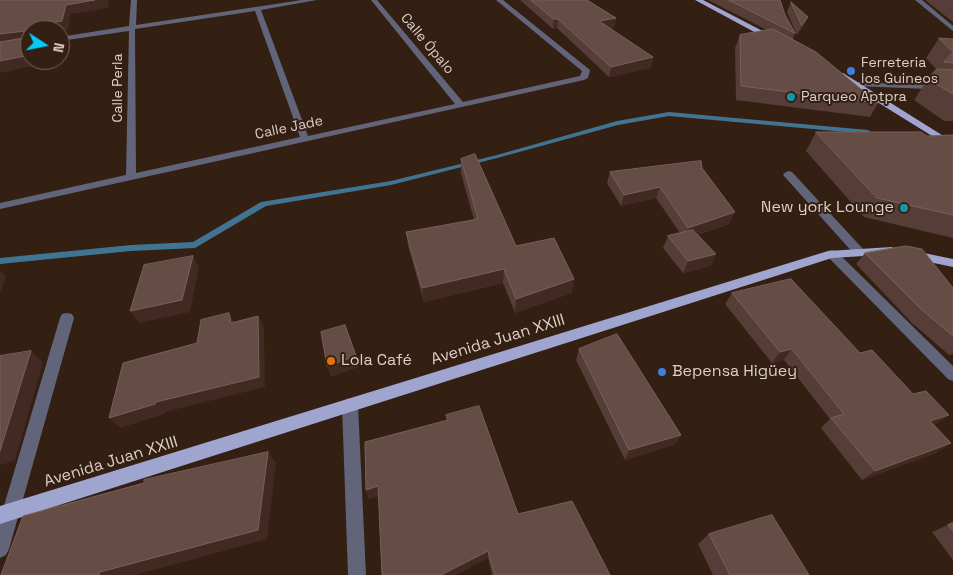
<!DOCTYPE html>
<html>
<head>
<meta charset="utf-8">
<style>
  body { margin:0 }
  #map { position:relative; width:953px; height:575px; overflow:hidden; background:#341f13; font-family:"Space Grotesk",sans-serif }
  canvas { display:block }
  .north { position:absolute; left:20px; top:20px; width:50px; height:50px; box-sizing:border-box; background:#341f13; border:1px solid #78655b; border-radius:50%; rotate:101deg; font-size:14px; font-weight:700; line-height:20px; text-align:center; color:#ddcfc7 }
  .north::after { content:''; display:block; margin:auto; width:18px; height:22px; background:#04cbf9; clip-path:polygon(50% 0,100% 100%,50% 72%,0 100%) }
</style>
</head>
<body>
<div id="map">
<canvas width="953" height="575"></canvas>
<div class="north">N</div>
</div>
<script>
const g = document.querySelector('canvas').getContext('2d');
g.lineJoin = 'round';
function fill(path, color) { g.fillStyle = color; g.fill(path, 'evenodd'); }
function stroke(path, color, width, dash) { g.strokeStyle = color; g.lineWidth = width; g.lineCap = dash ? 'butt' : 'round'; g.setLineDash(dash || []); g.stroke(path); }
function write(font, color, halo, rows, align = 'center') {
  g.font = font + ' "Space Grotesk",sans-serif'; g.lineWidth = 4; g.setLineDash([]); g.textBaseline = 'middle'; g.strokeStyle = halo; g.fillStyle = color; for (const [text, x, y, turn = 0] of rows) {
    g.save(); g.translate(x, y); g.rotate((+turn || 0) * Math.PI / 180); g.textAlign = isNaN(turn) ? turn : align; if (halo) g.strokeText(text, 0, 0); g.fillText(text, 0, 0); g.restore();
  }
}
const stream = new Path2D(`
  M 669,112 L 868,130 L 871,132 L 868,134 L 669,116 L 618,125 L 501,157 L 391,185 L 266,206 L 195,248 L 131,251 L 0,264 L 0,258 L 131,245 L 193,242 L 261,202 L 391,181 L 497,155 L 617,121 Z`);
const minor = new Path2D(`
  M 131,0 L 137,0 L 136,25 L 302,0 L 317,0 L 261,10 L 308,136 L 455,104 L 371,0 L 377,0 L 463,102 L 580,76 L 582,71 L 496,0 L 503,0 L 590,70 L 588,78 L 584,80 L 0,209 L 0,203 L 126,175 L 129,31 L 60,41 L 60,37 L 129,26 ZM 255,11 L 300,137 L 136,173 L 135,29 Z
  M 915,0 L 922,0 L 953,26 L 953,31 Z
  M 852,82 L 953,86 L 953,90 L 855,86 L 852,86 Z
  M 788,171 L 792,172 L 863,249 L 865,252 L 863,255 L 855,255 L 784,176 L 783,174 Z
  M 832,250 L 836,251 L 953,366 L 953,381 L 948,379 L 828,257 L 826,254 L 828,251 Z
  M 67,313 L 72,314 L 74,318 L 9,549 L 6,555 L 0,558 L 0,519 L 60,318 L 62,314 Z
  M 350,398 L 355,400 L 358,405 L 366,575 L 348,575 L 342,405 L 345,400 Z`);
const major = new Path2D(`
  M 695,0 L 703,0 L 778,39 L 771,41 Z
  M 837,73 L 843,73 L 953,142 L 953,149 L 837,77 Z
  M 892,247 L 898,251 L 896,254 L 832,258 L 0,524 L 0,506 L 828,251 Z
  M 914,251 L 953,259 L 953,267 L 910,258 L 908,255 Z`);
const wall = new Path2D(`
  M 520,0 L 587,0 L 616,18 L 614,27 L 610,28 L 653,57 L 651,68 L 609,77 L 557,28 L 553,29 Z
  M 708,0 L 780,0 L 785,15 L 795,33 L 793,39 L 878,103 L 870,117 L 736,100 L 735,48 L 740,35 L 767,30 Z
  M 925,0 L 953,0 L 953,22 Z
  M 791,2 L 804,26 L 797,35 L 787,12 Z
  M 939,38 L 953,39 L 953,121 L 944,121 L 914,100 L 928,79 L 937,70 L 926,58 Z
  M 816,132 L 927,136 L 953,135 L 953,238 L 864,217 L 806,151 Z
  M 461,159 L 516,246 L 574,279 L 571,293 L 515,313 L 503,283 L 424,302 L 408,246 L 406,232 L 474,220 L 461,173 Z
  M 702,168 L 729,224 L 697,235 L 711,266 L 683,273 L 663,248 L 668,236 L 680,233 L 656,198 L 621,206 L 607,183 L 610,172 Z
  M 865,253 L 953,288 L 953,354 L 949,355 L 912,323 L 856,264 Z
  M 732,293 L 860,353 L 934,425 L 951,443 L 936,453 L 862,480 L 821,428 L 830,419 L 784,360 L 772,363 L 725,304 Z
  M 579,349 L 681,435 L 675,444 L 625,460 L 576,360 Z
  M 446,415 L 518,514 L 610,575 L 492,575 L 488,558 L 455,575 L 382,575 L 379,496 L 369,499 L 366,490 L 447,421 Z
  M 953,523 L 953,560 L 932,532 L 948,525 Z
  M 709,534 L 809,575 L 713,575 L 698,544 Z`);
const shadedWall = new Path2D(`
  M 95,0 L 109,0 L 108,8 L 71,14 L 68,30 L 60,32 L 60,30 L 43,30 L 47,23 L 66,5 Z
  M 808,17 L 804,26 L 797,35 L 802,25 Z
  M 616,18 L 614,27 L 597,30 L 599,21 Z
  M 554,19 L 558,19 L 557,28 L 553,29 Z
  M 25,31 L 30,39 L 0,45 L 0,34 Z
  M 30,55 L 30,60 L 39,60 L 37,65 L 0,73 L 0,61 Z
  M 653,57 L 651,68 L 609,77 L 611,67 Z
  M 660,187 L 656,198 L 621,206 L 624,195 Z
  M 735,212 L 729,224 L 683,239 L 688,228 Z
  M 716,254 L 711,266 L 683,273 L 688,261 Z
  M 193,256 L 199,267 L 190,312 L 139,323 L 130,311 Z
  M 504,269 L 503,283 L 424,302 L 422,288 Z
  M 0,270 L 6,277 L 0,293 Z
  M 574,279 L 571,293 L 515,313 L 516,299 Z
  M 229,313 L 235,324 L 231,323 Z
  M 258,316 L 264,327 L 265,387 L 165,412 L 165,414 L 120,428 L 109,418 L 156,402 Z
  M 792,349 L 784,360 L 772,363 L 780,352 Z
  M 31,351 L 43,362 L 15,461 L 0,465 L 0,451 Z
  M 356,356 L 359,367 L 331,377 L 327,366 Z
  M 949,415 L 935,425 L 917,431 L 930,421 Z
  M 681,435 L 675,444 L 625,460 L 629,450 Z
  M 951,443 L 936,453 L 862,480 L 875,471 Z
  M 268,452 L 276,463 L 267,539 L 135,575 L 99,575 L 100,572 Z
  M 378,486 L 381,495 L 369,499 L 366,490 Z
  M 488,551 L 488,558 L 455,575 L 441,575 Z`);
const building = new Path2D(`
  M 0,0 L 95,0 L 66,5 L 62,21 L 47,23 L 43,30 L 30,30 L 30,55 L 0,61 L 0,42 L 24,38 L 25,31 L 0,34 Z
  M 531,0 L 587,0 L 616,18 L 599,21 L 653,57 L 611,67 L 558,19 L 554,19 Z
  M 729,0 L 780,0 L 785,15 L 795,33 Z
  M 791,2 L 808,17 L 802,25 Z
  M 773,29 L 816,52 L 878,103 L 741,86 L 740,35 Z
  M 939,38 L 953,39 L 953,52 Z
  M 953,53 L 953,63 L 944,62 Z
  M 937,69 L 953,70 L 953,94 L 928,79 Z
  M 816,132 L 921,132 L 927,136 L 953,135 L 953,215 L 877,198 Z
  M 475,154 L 516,246 L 554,238 L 574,279 L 516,299 L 504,269 L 422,288 L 406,232 L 478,219 L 461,159 Z
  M 701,161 L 702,168 L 735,212 L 688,228 L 660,187 L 624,195 L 610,172 Z
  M 693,230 L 716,254 L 688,261 L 668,236 Z
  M 906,246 L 922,249 L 953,288 L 953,336 L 923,311 L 865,253 Z
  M 193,256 L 182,300 L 130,311 L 144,265 Z
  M 791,279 L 860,353 L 872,350 L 913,394 L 926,391 L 949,415 L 930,421 L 951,443 L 875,471 L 831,418 L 844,414 L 792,349 L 780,352 L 732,293 Z
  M 229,313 L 231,323 L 258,316 L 259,377 L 156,402 L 155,404 L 109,418 L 123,363 L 197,343 L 201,320 Z
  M 345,325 L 356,356 L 327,366 L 321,332 Z
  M 617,334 L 681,435 L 629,450 L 579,349 Z
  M 31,351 L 0,451 L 0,356 Z
  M 479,406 L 518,514 L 572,501 L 610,575 L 495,575 L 488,551 L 441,575 L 382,575 L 378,486 L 366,490 L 365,442 L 448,420 L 446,415 Z
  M 268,452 L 258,530 L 100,572 L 99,575 L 1,575 L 23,516 L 144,483 L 144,480 Z
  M 772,515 L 809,575 L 730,575 L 709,534 Z
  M 953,523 L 953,531 L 948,525 Z`);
const markers = [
  [851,71,5,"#3f7fe0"],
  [791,97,5,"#0f9aa8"],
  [904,208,5,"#0f9aa8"],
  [331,361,5,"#e8710a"],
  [662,372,5,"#3f7fe0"]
];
const farStreetnames = [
  ["Calle Ópalo",427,44,50],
  ["Calle Perla",118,88,-90],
  ["Calle Jade",289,128,-12]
];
const farPoinames = [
  ["Ferreteria",861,63],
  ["los Guineos",861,79],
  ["Parqueo Aptpra",801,97]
];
const poiNames = [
  ["New york Lounge",894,208,"right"],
  ["Lola Café",341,361],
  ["Bepensa Higüey",672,372]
];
const streetNames = [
  ["Avenida Juan XXIII",498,340,-17],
  ["Avenida Juan XXIII",111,462,-17]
];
fill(stream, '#417492');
fill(minor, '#62657a');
fill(major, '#a0a5cf');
fill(wall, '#563d37');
fill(shadedWall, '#422a22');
fill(building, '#654d46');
stroke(building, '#78615a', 1);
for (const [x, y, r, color] of markers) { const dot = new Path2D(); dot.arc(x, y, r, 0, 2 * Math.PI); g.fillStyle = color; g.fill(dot); stroke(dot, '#341f13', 2); }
write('14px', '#ddcfc7', '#341f13', farStreetnames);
write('14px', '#ddcfc7', '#341f13', farPoinames, 'left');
write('16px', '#ddcfc7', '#341f13', poiNames, 'left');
write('16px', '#ddcfc7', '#341f13', streetNames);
</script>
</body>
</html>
